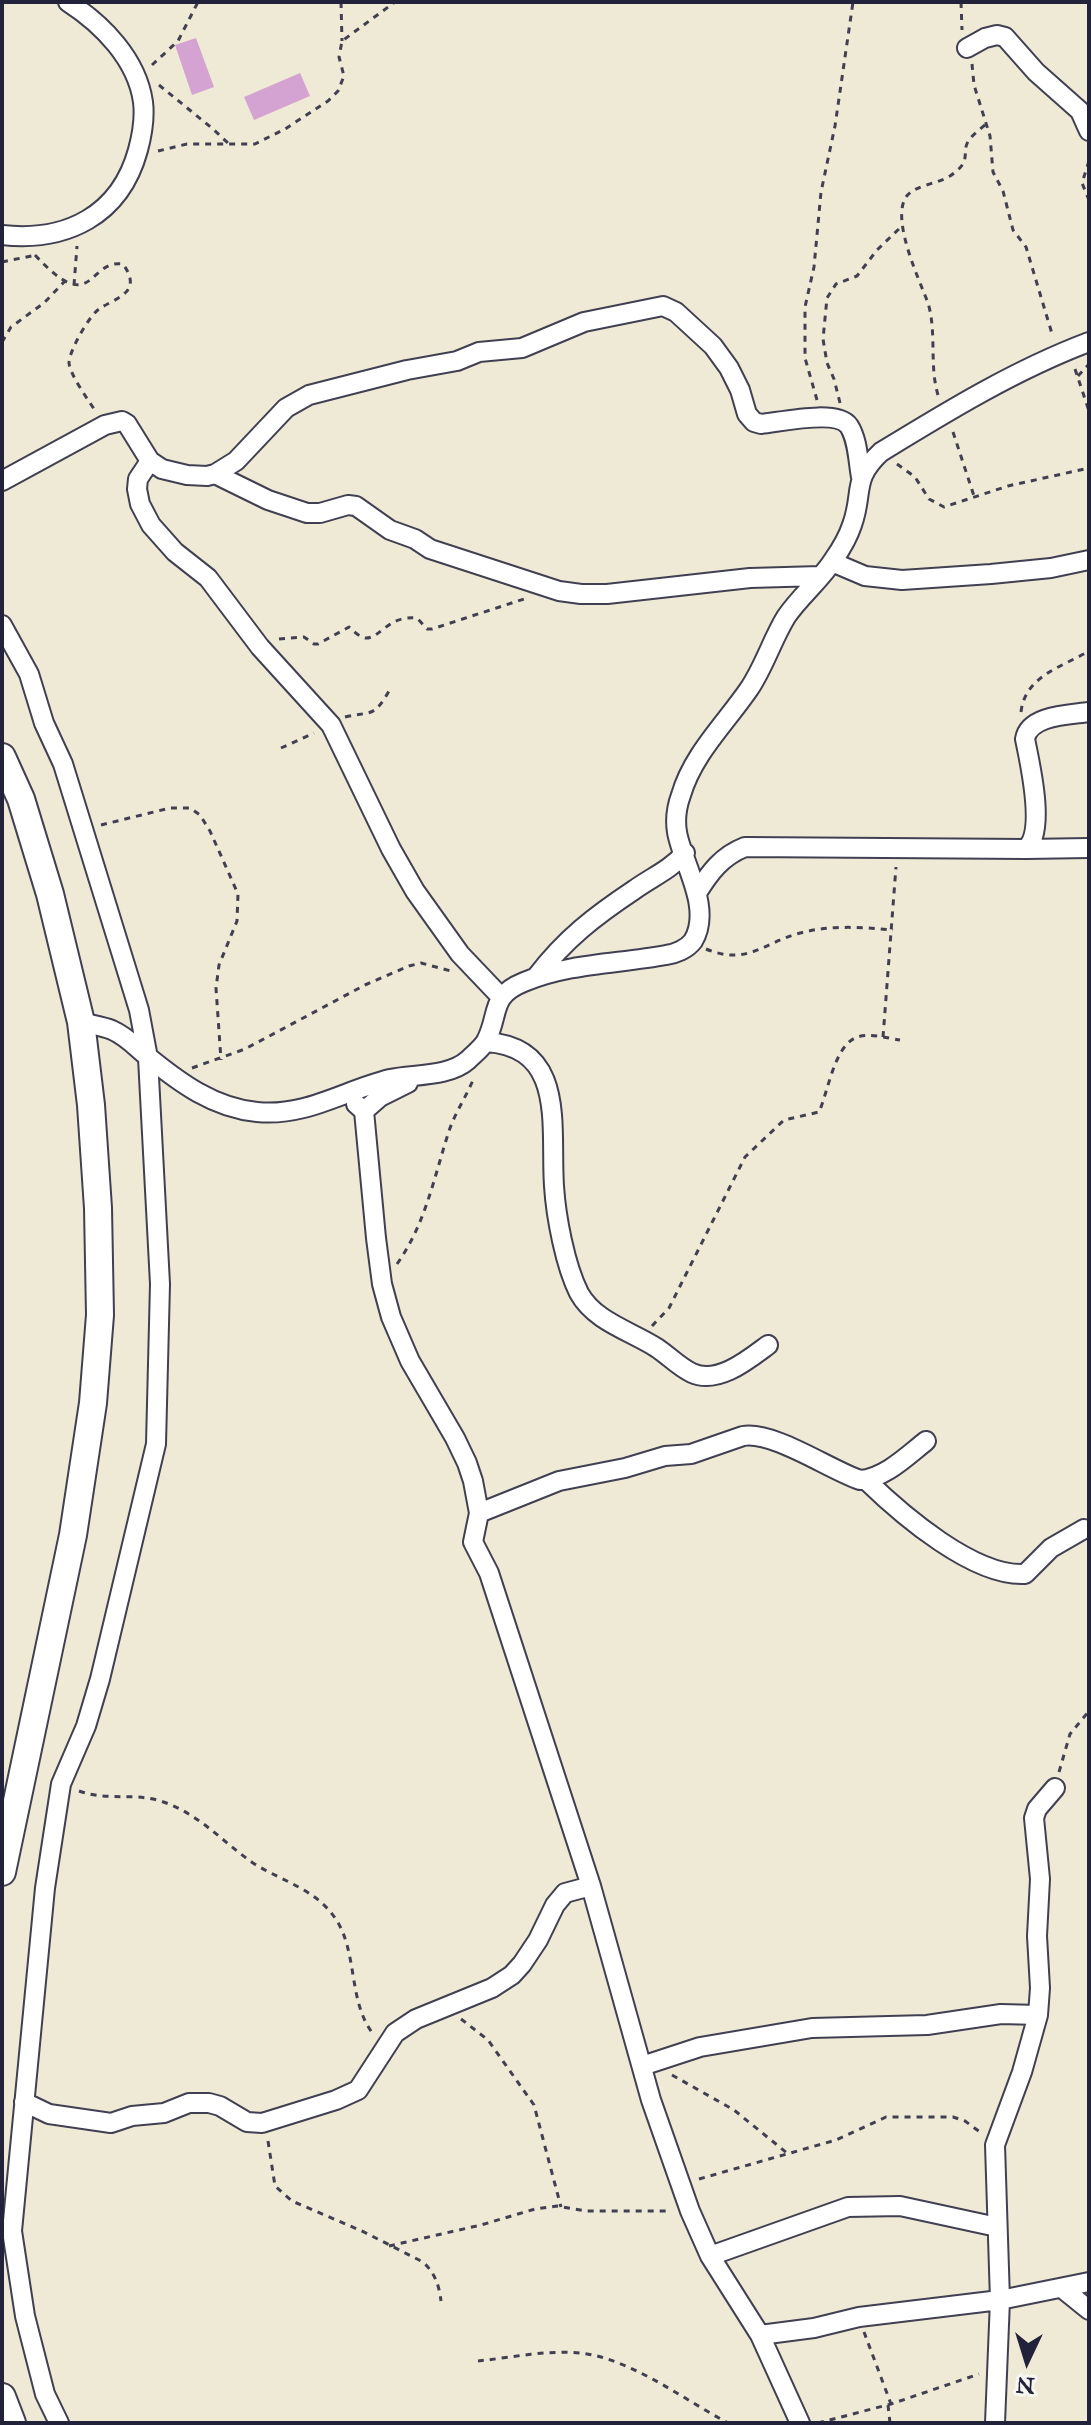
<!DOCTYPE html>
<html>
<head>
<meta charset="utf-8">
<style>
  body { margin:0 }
  #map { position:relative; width:1091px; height:2425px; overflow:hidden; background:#efead6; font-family:"IM FELL Great Primer",serif }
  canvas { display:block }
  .frame { position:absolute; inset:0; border:4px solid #22223b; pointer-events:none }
  .north { position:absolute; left:987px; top:2321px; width:80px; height:80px; -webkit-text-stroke:6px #f6f6f2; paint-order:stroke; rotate:184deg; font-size:22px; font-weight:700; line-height:32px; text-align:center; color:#22223b }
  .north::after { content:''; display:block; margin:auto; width:28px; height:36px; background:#22223b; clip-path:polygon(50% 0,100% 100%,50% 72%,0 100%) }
</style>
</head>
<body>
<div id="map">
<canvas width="1091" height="2425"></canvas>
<div class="frame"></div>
<div class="north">N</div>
</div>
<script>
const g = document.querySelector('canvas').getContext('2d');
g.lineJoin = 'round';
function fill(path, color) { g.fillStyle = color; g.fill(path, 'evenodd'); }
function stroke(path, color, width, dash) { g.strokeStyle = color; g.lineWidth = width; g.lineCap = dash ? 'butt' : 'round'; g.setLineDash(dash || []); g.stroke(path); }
const building = new Path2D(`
  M 196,38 L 214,87 L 192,95 L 175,45 Z
  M 300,73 L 310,96 L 254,120 L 244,97 Z`);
const path = new Path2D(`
  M 341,2 L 342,41
  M 961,2 L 962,30
  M 972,64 L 974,85 L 990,136 L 993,172 L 1003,191 L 1013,230 L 1026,247 L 1053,337
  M 152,65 L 178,41 L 198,2
  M 159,85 L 213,129 L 229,144
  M 158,151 L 187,144 L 255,144 L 285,129 L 328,101 L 338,91 L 344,76 L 339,57 L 342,41 L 395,2
  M 1089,161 L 1082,183 L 1089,200
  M 35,255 C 94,319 87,259 123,264 C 144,293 115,298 99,309 C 89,316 69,351 69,363 C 70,375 89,401 96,412
  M 2,262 L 36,255
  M 74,285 L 77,246
  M 2,342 L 11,327 L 44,303 L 65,281
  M 1075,369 L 1089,411
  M 1078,376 L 1089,364
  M 938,395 C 929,365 937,333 928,303 C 919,279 891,220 906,197 C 914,185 938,184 950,176 C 974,160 960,153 969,140 C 973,134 981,129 987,123
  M 817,400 L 805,358 L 805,307 L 814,267 L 821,192 L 835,126 L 853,2
  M 840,403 L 834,379 L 827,363 L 823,339 L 827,298 L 836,284 L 857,276 L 877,250 L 903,225
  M 953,432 L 974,496
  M 897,464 L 915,477 L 929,499 L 944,507 L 1008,486 L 1089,468
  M 279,639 L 304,637 L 314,644 L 318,644 L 349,627 C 354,631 360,638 366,638 C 381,638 388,615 417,618 L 427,629 L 432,629 L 524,599
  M 1021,712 C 1025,676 1062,667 1089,651
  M 345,717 C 371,711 374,718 389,691
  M 281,748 L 314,733
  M 101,825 L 170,808 L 190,808 L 200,815 L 210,831 L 238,894 L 237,921 L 219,965 L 216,988 L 221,1060
  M 706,949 C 747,966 763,943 800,933 C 830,925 862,927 893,930
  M 883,1037 L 896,867
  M 192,1068 L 245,1049 L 365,985 L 409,966 L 421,963 L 451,971
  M 397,1264 C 426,1223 434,1177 449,1131 C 455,1113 466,1097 473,1080
  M 652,1326 L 669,1308 L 745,1157 L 784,1120 L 819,1112 C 828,1092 834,1048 855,1038 C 867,1032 887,1038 900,1040
  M 1059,1772 L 1070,1734 L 1089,1711
  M 79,1791 C 108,1801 130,1793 157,1800 C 197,1811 221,1841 253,1863 C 283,1882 317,1889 337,1921 C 358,1955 348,2003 374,2035
  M 461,2019 L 488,2040 L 534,2105 L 561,2207
  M 672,2075 L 734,2110 L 787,2153
  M 268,2141 L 275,2186 L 292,2201 L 364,2232 L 423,2262 C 435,2273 439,2285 441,2301
  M 699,2179 L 836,2140 L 886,2117 L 953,2117 L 965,2121 L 980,2132
  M 389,2246 L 481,2225 L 535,2209 L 557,2206 L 586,2211 L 670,2211
  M 864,2332 L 891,2404
  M 478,2361 C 517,2357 563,2346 601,2357 C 646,2370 687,2401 728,2423
  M 888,2405 L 890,2423
  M 818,2423 L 891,2404 L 979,2374`);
const minor = new Path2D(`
  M 967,48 L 985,38 L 997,35 L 1005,37 L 1036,72 L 1080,111 L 1089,131
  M 2,235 C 66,242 120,216 138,150 C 142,135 145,118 143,102 C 137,59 102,24 68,2
  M 150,461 L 138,479 L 137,489 L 140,504 L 151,525 L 175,552 L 208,578 L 260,647 L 331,725 L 391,849 L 415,891 L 460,954 L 500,996
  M 215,474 L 268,500 L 307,513 L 320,513 L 348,505 L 356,506 L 390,530 L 415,539 L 430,549 L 559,591 L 581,594 L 607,594 L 750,578 L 820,576
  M 2,481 L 105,425 L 122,421 L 127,424 L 150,461 L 162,469 L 187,475 L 207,476 L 215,474 L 236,461 L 286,408 L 309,395 L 407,370 L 457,361 L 479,352 L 522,348 L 584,322 L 663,306 L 676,312 L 713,346 L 729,368 L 740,390 L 747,414 L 754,422 L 761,424 C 781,422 837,409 849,426 C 858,440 858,461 861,477
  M 832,562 L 865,576 L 902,580 L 991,574 L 1051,568 L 1089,560
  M 2,625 L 29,674 L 44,723 L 63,764 L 139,1010 L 148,1058 L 160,1284 L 156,1444 L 100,1679 L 86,1726 L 61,1784 L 45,1888 L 12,2231 L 25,2316 L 45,2394 L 59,2423
  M 1026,849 L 1089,848
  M 697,893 C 710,872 722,856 745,847 L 1026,849 C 1046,831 1030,764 1025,739 C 1029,715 1069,715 1089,712
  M 537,976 C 565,939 595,916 634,890 C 652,877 670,870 685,853
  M 81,1022 C 92,1025 102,1026 112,1030 C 126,1036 136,1047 147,1056 C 180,1083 214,1108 257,1112 C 306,1117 345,1090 390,1079 C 414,1074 449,1077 468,1060 C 474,1054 482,1048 486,1041 C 500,1014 489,996 524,982 C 570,963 618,964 666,955 C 675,954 687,949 693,941 C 713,908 682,863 677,832 C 675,820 677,806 681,795 C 693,754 725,724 749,689 C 764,667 772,640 786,617 C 800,596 821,580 834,559 C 841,549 848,537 852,525 C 864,492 851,480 881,452 C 948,411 1015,370 1089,342
  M 486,1042 C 567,1047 550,1127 554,1186 C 556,1217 565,1265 579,1293 C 595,1322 631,1331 657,1348 C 669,1356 679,1367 692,1373 C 718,1385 749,1359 768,1345
  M 356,1104 L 364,1111 L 380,1097 L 408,1083
  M 364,1111 L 376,1238 L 382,1284 L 391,1317 L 410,1361 L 455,1438 L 467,1463 L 473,1481 L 479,1513 L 473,1542 L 489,1573 L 591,1886 L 651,2100 L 690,2211 L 710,2256 L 760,2335 L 800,2423
  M 866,1480 C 902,1515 974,1577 1025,1574 L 1051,1548 L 1084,1529
  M 479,1513 L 559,1481 L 625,1468 L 665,1456 L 691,1454 L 743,1436 C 774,1431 830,1470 860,1480 C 885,1478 907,1456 926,1441
  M 642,2066 L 700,2047 L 812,2028 L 927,2025 L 1001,2014 L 1038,2015
  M 24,2102 L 49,2114 L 111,2123 L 132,2116 L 164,2113 L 189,2103 L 209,2103 L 220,2106 L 247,2122 L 262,2123 L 336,2100 L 358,2090 L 395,2033 L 416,2019 L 492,1988 L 512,1975 L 522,1964 L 538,1940 L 555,1905 L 565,1893 L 591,1886
  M 710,2256 L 848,2207 L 900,2206 L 997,2227
  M 1063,2289 L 1089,2310
  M 760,2335 L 814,2328 L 859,2317 L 1000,2300 L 1089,2282
  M 995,2423 L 1000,2300 L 995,2145 L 1022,2072 L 1038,2015 L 1040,1988 L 1037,1936 L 1040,1879 L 1034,1818 L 1037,1809 L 1055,1788`);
const highway = new Path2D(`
  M 2,757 L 21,799 L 50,894 L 81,1022 L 91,1105 L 98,1208 L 100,1315 L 93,1403 L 73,1535 L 2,1872
  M 2,2397 L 12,2423`);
fill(building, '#d5a3d2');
stroke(minor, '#414052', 22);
stroke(highway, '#414052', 30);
stroke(path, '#414052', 3, [6, 6]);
stroke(minor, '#fff', 18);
stroke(highway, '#fff', 26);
</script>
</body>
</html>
